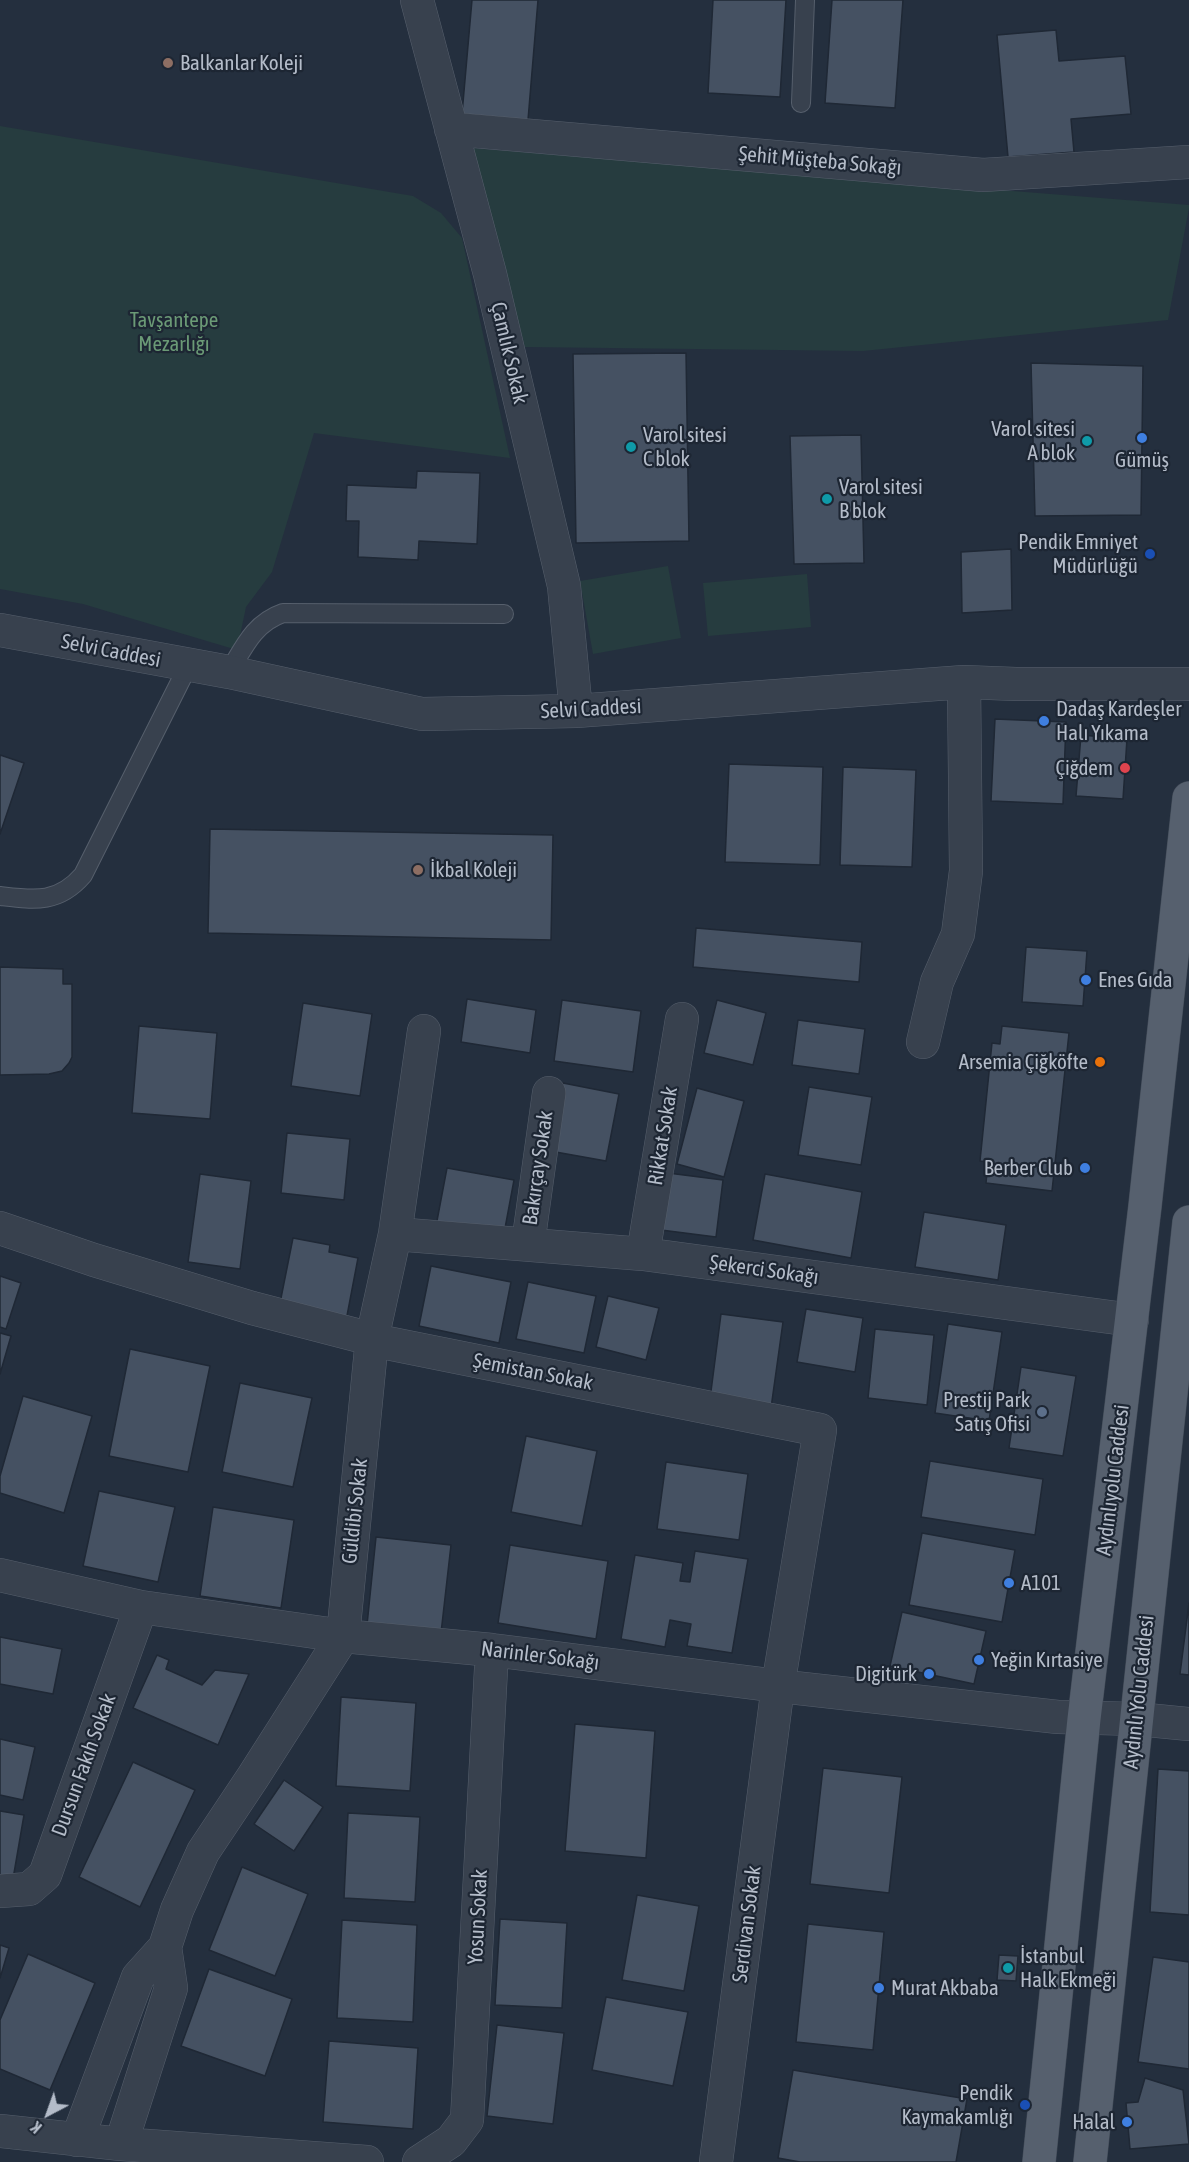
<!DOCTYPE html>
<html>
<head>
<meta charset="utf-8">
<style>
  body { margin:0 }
  #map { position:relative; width:1189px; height:2162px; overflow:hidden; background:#242f3e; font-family:"Asap Condensed",sans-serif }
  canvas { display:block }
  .north { position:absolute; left:18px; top:2084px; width:60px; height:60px; -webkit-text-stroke:4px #1d2633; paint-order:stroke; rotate:221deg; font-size:16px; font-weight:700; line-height:24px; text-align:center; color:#b4bcc9 }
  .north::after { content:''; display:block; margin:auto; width:21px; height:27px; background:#b4bcc9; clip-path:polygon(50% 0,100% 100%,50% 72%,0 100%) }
</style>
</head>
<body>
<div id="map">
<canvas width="1189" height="2162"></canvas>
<div class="north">K</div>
</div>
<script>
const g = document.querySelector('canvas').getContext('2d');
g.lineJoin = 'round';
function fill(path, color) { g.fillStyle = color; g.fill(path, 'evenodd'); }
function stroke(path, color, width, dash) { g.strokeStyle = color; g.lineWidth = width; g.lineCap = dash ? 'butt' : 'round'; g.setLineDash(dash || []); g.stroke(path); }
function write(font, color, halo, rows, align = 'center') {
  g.font = font + ' "Asap Condensed",sans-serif'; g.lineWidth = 4.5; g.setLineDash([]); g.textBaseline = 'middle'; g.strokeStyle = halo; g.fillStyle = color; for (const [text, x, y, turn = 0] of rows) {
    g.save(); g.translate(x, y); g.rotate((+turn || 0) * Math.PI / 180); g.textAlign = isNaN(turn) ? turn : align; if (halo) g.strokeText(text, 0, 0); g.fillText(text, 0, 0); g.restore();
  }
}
const green = new Path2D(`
  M 0,126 L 413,196 L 441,213 L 462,238 L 510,458 L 314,433 L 272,572 L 246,607 L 237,650 L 83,604 L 0,589 Z
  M 471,148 L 1189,205 L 1189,208 L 1168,320 L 863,351 L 525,347 Z
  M 668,566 L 681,638 L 593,654 L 580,581 Z
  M 807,574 L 811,627 L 708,636 L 703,583 Z`);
const building = new Path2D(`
  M 472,0 L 538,0 L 528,120 L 462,114 Z
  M 713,0 L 786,0 L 780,97 L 708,93 Z
  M 832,0 L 903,0 L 895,108 L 825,103 Z
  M 1056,30 L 1059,61 L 1125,56 L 1131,114 L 1071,119 L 1074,152 L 1008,157 L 997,35 Z
  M 686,353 L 689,541 L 576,543 L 573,354 Z
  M 1031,363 L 1143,366 L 1141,515 L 1035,516 Z
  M 861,435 L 864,563 L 794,564 L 790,436 Z
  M 417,471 L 480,473 L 477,544 L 419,541 L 418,560 L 358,557 L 359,521 L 346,521 L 347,485 L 416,488 Z
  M 1011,549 L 1012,610 L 962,613 L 961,552 Z
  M 995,719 L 1066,722 L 1063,804 L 991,801 Z
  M 1081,735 L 1127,739 L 1123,799 L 1076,796 Z
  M 0,755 L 24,763 L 0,834 Z
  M 729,764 L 823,767 L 820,865 L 725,862 Z
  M 843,767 L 916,770 L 912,867 L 840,865 Z
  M 210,829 L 553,835 L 551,940 L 208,933 Z
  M 696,928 L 862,942 L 859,982 L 693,967 Z
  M 1026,947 L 1087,951 L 1083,1006 L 1022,1002 Z
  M 0,967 L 63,969 L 63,984 L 72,984 L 72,1057 L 69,1063 L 62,1071 L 49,1074 L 0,1075 Z
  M 467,999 L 536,1010 L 530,1053 L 461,1042 Z
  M 562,1000 L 641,1011 L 633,1072 L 554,1061 Z
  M 717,1000 L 766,1013 L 753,1065 L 704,1053 Z
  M 303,1003 L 372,1014 L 360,1096 L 291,1086 Z
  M 798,1020 L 865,1029 L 859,1074 L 792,1065 Z
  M 139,1026 L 217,1033 L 210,1119 L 132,1113 Z
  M 1002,1026 L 1069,1033 L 1052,1191 L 986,1183 L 988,1162 L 980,1161 L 992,1043 L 1000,1044 Z
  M 563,1083 L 619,1094 L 606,1161 L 550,1151 Z
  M 809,1087 L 872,1097 L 861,1165 L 798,1155 Z
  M 697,1088 L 744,1101 L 724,1177 L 677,1164 Z
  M 287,1133 L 350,1139 L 344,1200 L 281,1193 Z
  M 447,1168 L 514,1180 L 503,1239 L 436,1226 Z
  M 668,1173 L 723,1180 L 716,1237 L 661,1230 Z
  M 200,1174 L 251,1181 L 240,1269 L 188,1262 Z
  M 765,1174 L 862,1192 L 851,1258 L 753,1240 Z
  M 924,1212 L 1006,1225 L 998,1280 L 915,1267 Z
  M 293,1238 L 330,1245 L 329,1252 L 358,1258 L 346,1321 L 279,1308 Z
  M 431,1266 L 511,1282 L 499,1343 L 419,1326 Z
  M 0,1276 L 21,1283 L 6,1329 L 0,1327 Z
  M 528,1282 L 596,1296 L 584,1353 L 516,1339 Z
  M 608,1296 L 659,1308 L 646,1360 L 596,1347 Z
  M 806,1309 L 863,1318 L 855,1372 L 797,1362 Z
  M 721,1314 L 783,1322 L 771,1408 L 710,1399 Z
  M 948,1324 L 1002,1332 L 989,1421 L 935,1413 Z
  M 875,1329 L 934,1335 L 927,1405 L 868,1398 Z
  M 0,1333 L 11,1336 L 0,1374 Z
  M 130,1349 L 210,1366 L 188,1472 L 109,1456 Z
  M 1021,1367 L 1076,1376 L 1063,1456 L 1009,1448 Z
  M 240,1383 L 312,1398 L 293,1487 L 222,1472 Z
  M 23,1396 L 92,1416 L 64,1513 L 0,1493 L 0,1476 Z
  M 526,1436 L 597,1451 L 582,1526 L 511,1512 Z
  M 930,1461 L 1043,1479 L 1035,1535 L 921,1517 Z
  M 666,1462 L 748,1474 L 739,1540 L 657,1529 Z
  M 99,1491 L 175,1507 L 158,1582 L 83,1566 Z
  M 213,1507 L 294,1520 L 281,1608 L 200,1596 Z
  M 922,1533 L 1015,1550 L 1002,1622 L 909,1605 Z
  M 376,1537 L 451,1545 L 441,1633 L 367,1625 Z
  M 510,1545 L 608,1561 L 596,1639 L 498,1623 Z
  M 695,1551 L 748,1559 L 732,1653 L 687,1646 L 691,1624 L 670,1620 L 665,1647 L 621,1639 L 635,1555 L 683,1563 L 680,1581 L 690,1582 Z
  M 1189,1603 L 1189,1675 L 1180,1674 Z
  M 902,1612 L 986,1631 L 974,1684 L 890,1666 Z
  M 0,1637 L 62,1649 L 53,1694 L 0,1684 Z
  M 157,1655 L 169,1660 L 166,1669 L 202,1685 L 215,1670 L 249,1674 L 218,1745 L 133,1708 Z
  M 341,1697 L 416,1703 L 410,1791 L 336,1786 Z
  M 575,1724 L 655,1731 L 646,1858 L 565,1851 Z
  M 0,1739 L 35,1747 L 23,1800 L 0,1795 Z
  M 133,1762 L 195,1790 L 140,1907 L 79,1877 Z
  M 823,1768 L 902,1777 L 889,1893 L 810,1884 Z
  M 1158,1769 L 1189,1771 L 1189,1915 L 1150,1912 Z
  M 284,1780 L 323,1807 L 294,1851 L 254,1824 Z
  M 0,1811 L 24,1815 L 13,1879 L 0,1876 Z
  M 348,1813 L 420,1817 L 415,1902 L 344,1898 Z
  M 242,1867 L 308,1894 L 275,1976 L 209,1950 Z
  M 637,1895 L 699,1906 L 684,1991 L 622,1980 Z
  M 500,1919 L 567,1923 L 562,2008 L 495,2005 Z
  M 342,1920 L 417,1925 L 413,2022 L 337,2018 Z
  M 808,1924 L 884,1932 L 873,2050 L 796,2042 Z
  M 0,1945 L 9,1948 L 0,1978 Z
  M 28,1954 L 95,1983 L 50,2090 L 0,2069 L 0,2020 Z
  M 999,1955 L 1018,1956 L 1016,1981 L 997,1980 Z
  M 1153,1957 L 1189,1962 L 1189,2069 L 1138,2062 Z
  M 209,1969 L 292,1999 L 265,2076 L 181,2046 Z
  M 606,1997 L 688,2012 L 673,2086 L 592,2070 Z
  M 497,2025 L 564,2033 L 553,2124 L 487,2116 Z
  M 329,2041 L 418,2048 L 413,2129 L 323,2122 Z
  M 793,2070 L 967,2099 L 956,2162 L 800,2162 L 778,2158 Z
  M 1145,2078 L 1183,2090 L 1189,2144 L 1130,2149 L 1126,2103 L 1138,2102 Z`);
const lane = new Path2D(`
  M 801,103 L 805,0
  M 229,672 C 244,647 254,623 283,613 L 504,614
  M 0,896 C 34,900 58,904 83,875 L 188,666`);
const street = new Path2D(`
  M 417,0 L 490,274 L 564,586 L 576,711
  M 451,129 L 983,175 L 1189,162
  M 0,630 L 229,672 L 422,714 L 576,711 L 964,682 L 1016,684 L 1189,684
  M 923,1042 L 937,982 L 958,934 L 966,871 L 964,682
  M 0,1228 L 94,1260 L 252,1308 L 387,1343 L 820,1430 L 778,1686 L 716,2162
  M 395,1234 L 643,1254 L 1132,1320
  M 528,1244 L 549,1093
  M 643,1254 L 682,1019
  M 0,1575 L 141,1607 L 343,1636 L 492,1650 L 778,1686 L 1058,1717 L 1137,1719 L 1189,1724
  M 0,1891 L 29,1889 L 45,1875 L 141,1607
  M 0,2131 L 121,2144 L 367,2162
  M 77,2140 L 138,1977 L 165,1947 L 177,1910 L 203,1852 L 253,1777 L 343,1636 L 372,1339 L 395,1234 L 424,1031
  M 121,2144 L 171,1988 L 165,1947
  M 419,2162 L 451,2141 L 467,2120 L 492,1650`);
const primary = new Path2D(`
  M 1039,2162 L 1084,1719 L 1145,1206 L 1189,798
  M 1090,2162 L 1189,1222`);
const markers = [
  [168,63,6,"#8d6e63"],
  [1142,438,6,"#3f7fe0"],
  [1087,441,6,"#0f9aa8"],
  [631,447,6,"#0f9aa8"],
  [827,499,6,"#0f9aa8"],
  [1150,554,6,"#1a4fb4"],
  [1044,721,6,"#3f7fe0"],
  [1125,768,6,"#e0444e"],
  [418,870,6,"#8d6e63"],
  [1086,980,6,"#3f7fe0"],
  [1100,1062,6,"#e8710a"],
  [1085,1168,6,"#3f7fe0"],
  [1042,1412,6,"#5c6f8a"],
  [1009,1583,6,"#3f7fe0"],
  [979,1660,6,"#3f7fe0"],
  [929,1674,6,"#3f7fe0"],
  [1008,1968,6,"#0f9aa8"],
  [879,1988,6,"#3f7fe0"],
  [1025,2105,6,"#1a4fb4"],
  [1127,2122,6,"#3f7fe0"]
];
const poiNames = [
  ["Balkanlar Koleji",180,63],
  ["Varol sitesi",1075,429,"right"],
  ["A blok",1075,453,"right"],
  ["Varol sitesi",643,435],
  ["C blok",643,459],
  ["Gümüş",1142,460,"center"],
  ["Varol sitesi",839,487],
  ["B blok",839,511],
  ["Pendik Emniyet",1138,542,"right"],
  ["Müdürlüğü",1138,566,"right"],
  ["Dadaş Kardeşler",1056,709],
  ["Halı Yıkama",1056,733],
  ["Çiğdem",1113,768,"right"],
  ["İkbal Koleji",430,870],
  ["Enes Gıda",1098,980],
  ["Arsemia Çiğköfte",1088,1062,"right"],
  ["Berber Club",1073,1168,"right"],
  ["Prestij Park",1030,1400,"right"],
  ["Satış Ofisi",1030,1424,"right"],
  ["A101",1021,1583],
  ["Yeğin Kırtasiye",991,1660],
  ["Digitürk",917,1674,"right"],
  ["İstanbul",1020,1956],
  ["Halk Ekmeği",1020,1980],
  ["Murat Akbaba",891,1988],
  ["Pendik",1013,2093,"right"],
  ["Kaymakamlığı",1013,2117,"right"],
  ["Halal",1115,2122,"right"]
];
const streetNames = [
  ["Şehit Müşteba Sokağı",820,161,5],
  ["Çamlık Sokak",509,353,77],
  ["Selvi Caddesi",111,651,11],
  ["Selvi Caddesi",591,709,-3],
  ["Rikkat Sokak",663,1136,-81],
  ["Bakırçay Sokak",538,1168,-82],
  ["Şekerci Sokağı",764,1270,8],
  ["Şemistan Sokak",533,1372,11],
  ["Aydınlıyolu Caddesi",1113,1480,-83],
  ["Güldibi Sokak",355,1511,-84],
  ["Narinler Sokağı",540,1656,7],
  ["Aydınlı Yolu Caddesi",1139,1692,-84],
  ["Dursun Fakıh Sokak",84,1765,-70],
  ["Yosun Sokak",478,1917,-87],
  ["Serdivan Sokak",747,1924,-83]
];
const parkNames = [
  ["Tavşantepe",174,320],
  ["Mezarlığı",174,344]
];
fill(green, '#263c3f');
fill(building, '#455162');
stroke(building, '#1f2835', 1.5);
stroke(lane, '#565f6c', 20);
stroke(street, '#565f6c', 34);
stroke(primary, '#414a57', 34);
stroke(lane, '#38414e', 18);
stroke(street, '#38414e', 33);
stroke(primary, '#56606e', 33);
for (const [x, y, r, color] of markers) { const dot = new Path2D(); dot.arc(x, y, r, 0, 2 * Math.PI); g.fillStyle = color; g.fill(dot); stroke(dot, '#1d2633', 2); }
write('21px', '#b4bcc9', '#1d2633', poiNames, 'left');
write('21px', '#b4bcc9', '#1d2633', streetNames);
write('21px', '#6b9a76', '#1d2633', parkNames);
</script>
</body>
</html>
